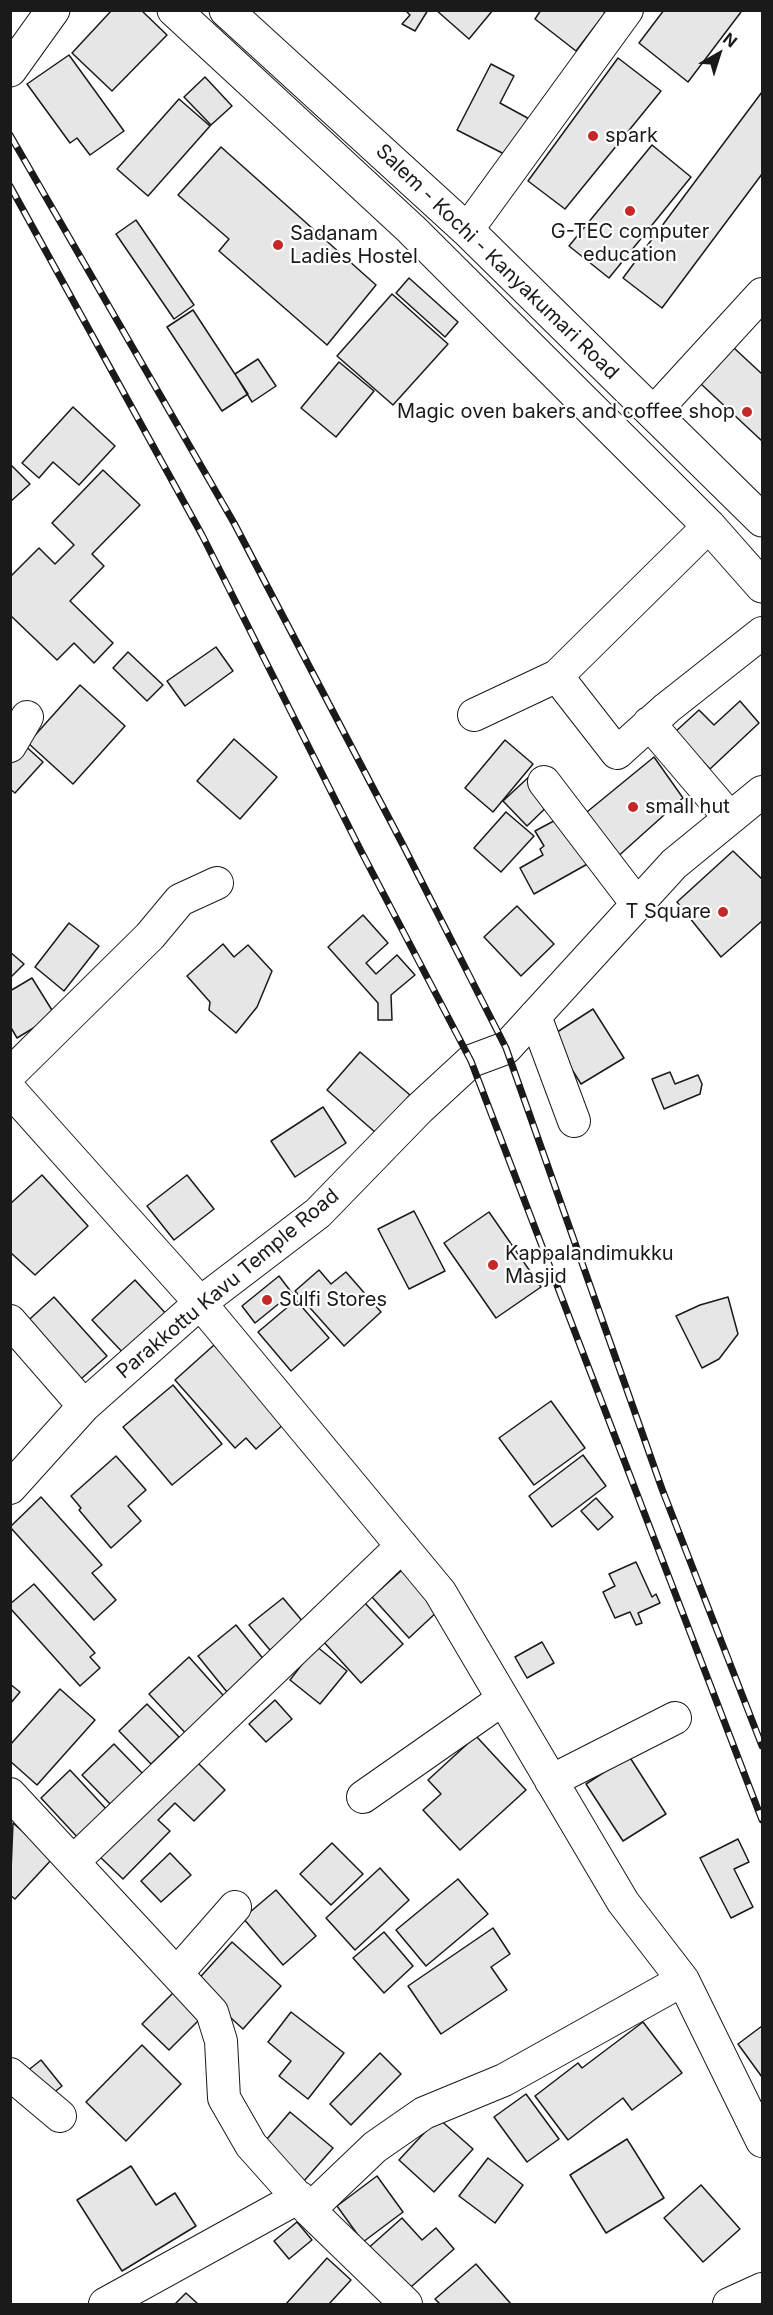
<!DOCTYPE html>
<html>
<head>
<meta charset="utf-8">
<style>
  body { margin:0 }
  #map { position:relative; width:773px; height:2315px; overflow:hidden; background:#fff; font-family:Inter,sans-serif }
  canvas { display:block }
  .frame { position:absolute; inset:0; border:12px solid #1a1a1a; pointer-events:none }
  .north { position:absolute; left:689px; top:24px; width:60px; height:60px; -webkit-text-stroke:4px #fff; paint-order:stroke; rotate:39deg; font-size:16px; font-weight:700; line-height:24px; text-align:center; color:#1a1a1a }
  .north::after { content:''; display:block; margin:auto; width:21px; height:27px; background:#1a1a1a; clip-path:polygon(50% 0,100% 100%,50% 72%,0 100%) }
</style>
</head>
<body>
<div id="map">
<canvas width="773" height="2315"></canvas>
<div class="frame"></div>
<div class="north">N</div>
</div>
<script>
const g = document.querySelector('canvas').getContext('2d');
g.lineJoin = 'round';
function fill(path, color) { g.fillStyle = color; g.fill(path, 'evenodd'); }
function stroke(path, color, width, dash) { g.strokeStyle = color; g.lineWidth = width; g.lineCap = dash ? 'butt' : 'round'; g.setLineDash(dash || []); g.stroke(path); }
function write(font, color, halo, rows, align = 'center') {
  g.font = font + ' Inter,sans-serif'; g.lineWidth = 4.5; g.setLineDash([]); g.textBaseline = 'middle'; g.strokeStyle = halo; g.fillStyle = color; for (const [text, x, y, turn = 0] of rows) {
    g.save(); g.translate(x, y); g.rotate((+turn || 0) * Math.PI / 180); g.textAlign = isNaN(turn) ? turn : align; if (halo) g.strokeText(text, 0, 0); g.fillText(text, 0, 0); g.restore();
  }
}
const building = new Path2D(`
  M 112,10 L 141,10 L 167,35 L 112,91 L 72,53 Z
  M 405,10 L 428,10 L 415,31 L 402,24 L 410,15 Z
  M 436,10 L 493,10 L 469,39 Z
  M 541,10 L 602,10 L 605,13 L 576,51 L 535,19 Z
  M 664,10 L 739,10 L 741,12 L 688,82 L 639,43 Z
  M 69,55 L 124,131 L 90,155 L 77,138 L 70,143 L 27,84 Z
  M 618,58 L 661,91 L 565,209 L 528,181 Z
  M 491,64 L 514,76 L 500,103 L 533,121 L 514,159 L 457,130 Z
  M 205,77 L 232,106 L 211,125 L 184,97 Z
  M 762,92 L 762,174 L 662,308 L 623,278 Z
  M 179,99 L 210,126 L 148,196 L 117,169 Z
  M 652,145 L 691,177 L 609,278 L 569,246 Z
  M 221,147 L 376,285 L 327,345 L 219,251 L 229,239 L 178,195 Z
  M 136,220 L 194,305 L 174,319 L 116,234 Z
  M 409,278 L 458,322 L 445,337 L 396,293 Z
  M 392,294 L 448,344 L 393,405 L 337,356 Z
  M 193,310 L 248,394 L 222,411 L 167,327 Z
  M 734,348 L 762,374 L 762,441 L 701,384 Z
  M 258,359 L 276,386 L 252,402 L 235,374 Z
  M 339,362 L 374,391 L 336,437 L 301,408 Z
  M 73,407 L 115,446 L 79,485 L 53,462 L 39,478 L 22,463 Z
  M 10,464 L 30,484 L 10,502 Z
  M 103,470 L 140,505 L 92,554 L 104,566 L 70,601 L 113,643 L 94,663 L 74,643 L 57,660 L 10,615 L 10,577 L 39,548 L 55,564 L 74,545 L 52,523 Z
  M 216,647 L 233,671 L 185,706 L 167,681 Z
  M 128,652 L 163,685 L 147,701 L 113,668 Z
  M 80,685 L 125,726 L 73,784 L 28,743 Z
  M 740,701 L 759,723 L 710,769 L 675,732 L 699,710 L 714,725 Z
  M 234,739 L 277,777 L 240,819 L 197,781 Z
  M 505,740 L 533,764 L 493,812 L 465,788 Z
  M 21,742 L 43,762 L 15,793 L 10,789 L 10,753 Z
  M 654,757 L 683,798 L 615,859 L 582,816 Z
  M 532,774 L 556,798 L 527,826 L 503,801 Z
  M 506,812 L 534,836 L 501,872 L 474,848 Z
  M 565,815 L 591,862 L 534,894 L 520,868 L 543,855 L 540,849 L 544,846 L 535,831 Z
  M 733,851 L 762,879 L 762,921 L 721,957 L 677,902 Z
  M 517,906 L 554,944 L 521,976 L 484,937 Z
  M 363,915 L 388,943 L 366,963 L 376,974 L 397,955 L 415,975 L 391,995 L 392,1020 L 378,1020 L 378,1003 L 328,947 Z
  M 69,923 L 99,946 L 64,991 L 35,967 Z
  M 223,944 L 234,957 L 248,945 L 272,971 L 257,1007 L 236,1033 L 209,1010 L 210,1002 L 187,976 Z
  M 10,952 L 24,964 L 10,978 Z
  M 32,978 L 55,1015 L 17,1038 L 10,1026 L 10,991 Z
  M 593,1009 L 624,1058 L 581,1084 L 551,1036 Z
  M 360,1052 L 410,1095 L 376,1133 L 327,1090 Z
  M 670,1072 L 675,1084 L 698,1075 L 702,1084 L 700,1094 L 664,1109 L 652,1079 Z
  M 323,1107 L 346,1143 L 295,1177 L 271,1141 Z
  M 42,1175 L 88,1226 L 35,1275 L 10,1252 L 10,1204 Z
  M 187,1175 L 214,1209 L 174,1240 L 147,1206 Z
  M 414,1211 L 445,1271 L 409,1289 L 378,1229 Z
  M 489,1212 L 541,1287 L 496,1318 L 444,1243 Z
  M 319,1270 L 331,1284 L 346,1272 L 381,1312 L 344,1346 L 295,1291 Z
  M 279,1276 L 292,1293 L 255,1323 L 242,1306 Z
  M 135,1280 L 169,1317 L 127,1357 L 92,1320 Z
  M 54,1297 L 107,1356 L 73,1386 L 21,1327 Z
  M 728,1297 L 738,1334 L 719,1359 L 702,1368 L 676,1316 L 700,1305 Z
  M 296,1300 L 329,1338 L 291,1371 L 258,1332 Z
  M 214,1345 L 284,1424 L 256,1449 L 246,1438 L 235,1448 L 175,1380 Z
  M 173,1385 L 222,1444 L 172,1485 L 123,1427 Z
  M 551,1401 L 585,1448 L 534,1485 L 499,1438 Z
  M 583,1455 L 606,1486 L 552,1527 L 529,1496 Z
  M 116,1456 L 146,1490 L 128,1506 L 141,1521 L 111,1548 L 79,1510 L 81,1508 L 71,1496 Z
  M 41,1497 L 102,1565 L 92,1573 L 116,1600 L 94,1620 L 10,1527 Z
  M 596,1498 L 613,1517 L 598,1530 L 581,1511 Z
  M 636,1562 L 652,1597 L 656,1594 L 660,1603 L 638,1613 L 642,1623 L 636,1625 L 630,1612 L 615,1618 L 603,1592 L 615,1586 L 609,1574 Z
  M 402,1570 L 439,1610 L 409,1638 L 372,1597 Z
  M 34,1584 L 95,1653 L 90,1657 L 100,1668 L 80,1686 L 10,1608 L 10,1604 Z
  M 283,1598 L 309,1629 L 275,1656 L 249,1625 Z
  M 364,1602 L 403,1644 L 361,1683 L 322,1640 Z
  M 236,1625 L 265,1661 L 227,1692 L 198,1656 Z
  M 542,1642 L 554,1663 L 527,1678 L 515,1657 Z
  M 316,1646 L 347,1671 L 320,1704 L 290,1680 Z
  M 189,1657 L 230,1703 L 191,1739 L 149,1694 Z
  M 10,1684 L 20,1692 L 10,1704 Z
  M 60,1689 L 95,1720 L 37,1785 L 10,1761 L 10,1745 Z
  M 275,1700 L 292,1719 L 266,1742 L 249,1724 Z
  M 147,1704 L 179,1737 L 151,1764 L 119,1731 Z
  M 476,1736 L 526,1790 L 460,1850 L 423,1810 L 441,1794 L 428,1780 Z
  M 114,1744 L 146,1777 L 114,1808 L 82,1775 Z
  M 629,1756 L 666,1814 L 623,1841 L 586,1784 Z
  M 192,1757 L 225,1790 L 194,1821 L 175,1803 L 158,1820 L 170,1831 L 123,1879 L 97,1854 Z
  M 70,1770 L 109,1812 L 80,1840 L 41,1798 Z
  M 13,1823 L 53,1858 L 15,1899 L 10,1895 Z
  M 738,1839 L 749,1862 L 734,1869 L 753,1907 L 731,1918 L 700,1858 Z
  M 332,1843 L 363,1874 L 331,1905 L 300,1874 Z
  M 170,1853 L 191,1875 L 161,1902 L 141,1881 Z
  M 380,1868 L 409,1900 L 355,1950 L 326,1918 Z
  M 458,1879 L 488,1914 L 426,1966 L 396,1930 Z
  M 276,1890 L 316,1936 L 283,1965 L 243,1918 Z
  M 493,1928 L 510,1954 L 491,1967 L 507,1990 L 441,2034 L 408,1986 Z
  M 384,1932 L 413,1966 L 384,1993 L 353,1958 Z
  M 232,1942 L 281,1986 L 243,2029 L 194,1984 Z
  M 176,1990 L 202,2017 L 169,2050 L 142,2024 Z
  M 291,2012 L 344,2053 L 308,2099 L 279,2076 L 291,2061 L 268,2042 Z
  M 643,2022 L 682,2073 L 632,2110 L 623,2098 L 568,2140 L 535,2096 L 578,2063 L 582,2068 Z
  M 762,2026 L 762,2077 L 738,2044 Z
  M 142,2045 L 181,2084 L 126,2141 L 86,2102 Z
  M 380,2053 L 401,2074 L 351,2125 L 330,2104 Z
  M 41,2060 L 62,2086 L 47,2098 L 26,2072 Z
  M 526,2094 L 559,2139 L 527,2162 L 494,2117 Z
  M 290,2112 L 333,2148 L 303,2182 L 261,2146 Z
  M 438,2118 L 473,2149 L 434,2192 L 399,2160 Z
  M 627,2139 L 664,2198 L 606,2233 L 570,2175 Z
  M 488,2158 L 523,2185 L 495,2223 L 459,2196 Z
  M 131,2166 L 156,2205 L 175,2193 L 196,2226 L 122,2271 L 77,2200 Z
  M 377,2176 L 403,2212 L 363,2242 L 337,2206 Z
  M 701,2185 L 740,2229 L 703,2262 L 664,2218 Z
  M 402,2218 L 422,2240 L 436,2228 L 454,2249 L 403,2294 L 365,2251 Z
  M 297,2222 L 312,2240 L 289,2259 L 274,2241 Z
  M 327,2258 L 351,2280 L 329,2304 L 286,2304 Z
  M 476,2264 L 511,2304 L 440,2304 L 435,2299 Z
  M 186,2293 L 198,2304 L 175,2304 Z`);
const minor = new Path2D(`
  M 467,230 L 627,10
  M 653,413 L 762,294
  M 709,526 L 557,676 L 617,753 L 667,708 L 762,633
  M 474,715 L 557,676
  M 649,723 L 730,818
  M 10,746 L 27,717
  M 544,782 L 637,904
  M 535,1016 L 574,1121
  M 10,1074 L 150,936 L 180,900 L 217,883
  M 10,1090 L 196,1298 L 440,1592 L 623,1902 L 683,1980 L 762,2141
  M 10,1321 L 84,1406
  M 10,1488 L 84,1406 L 200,1303 L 318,1213 L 419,1109 L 471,1061 L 506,1048 L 674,864 L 762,792
  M 551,1781 L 675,1718
  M 10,1794 L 212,2012 L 221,2041 L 224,2098 L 251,2145 L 309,2210 L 406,2304
  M 363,1797 L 503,1699
  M 74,1861 L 402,1546
  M 178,1972 L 235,1907
  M 10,2074 L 60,2116
  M 309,2210 L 375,2147 L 424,2113 L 504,2080 L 683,1980
  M 105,2304 L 299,2197
  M 729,2304 L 762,2289`);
const tertiary = new Path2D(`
  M 10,70 L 53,10`);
const primary = new Path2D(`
  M 174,10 L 411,229 L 709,526 L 762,586
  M 226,10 L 467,230 L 762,520`);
const rail = new Path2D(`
  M 10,135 L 234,523 L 403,845 L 506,1048 L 662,1489 L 762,1746
  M 10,186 L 202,535 L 361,851 L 471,1061 L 762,1820`);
const markers = [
  [593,136,6,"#c62828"],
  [630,211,6,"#c62828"],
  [278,245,6,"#c62828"],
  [747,412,6,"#c62828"],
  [633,807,6,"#c62828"],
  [723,912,6,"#c62828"],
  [493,1265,6,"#c62828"],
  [267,1300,6,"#c62828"]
];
const poiNames = [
  ["spark",605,136],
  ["G-TEC computer",630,232,"center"],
  ["education",630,255,"center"],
  ["Sadanam",290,234],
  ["Ladies Hostel",290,257],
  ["Magic oven bakers and coffee shop",735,412,"right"],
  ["small hut",645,807],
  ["T Square",711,912,"right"],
  ["Kappalandimukku",505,1254],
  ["Masjid",505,1277],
  ["Sulfi Stores",279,1300]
];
const streetNames = [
  ["Salem - Kochi - Kanyakumari Road",497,262,44],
  ["Parakkottu Kavu Temple Road",228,1284,-40]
];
fill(building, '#e6e6e6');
stroke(building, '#1a1a1a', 1.5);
stroke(minor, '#1a1a1a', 34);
stroke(tertiary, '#1a1a1a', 35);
stroke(primary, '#1a1a1a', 35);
stroke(minor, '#fff', 32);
stroke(tertiary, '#fff', 33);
stroke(primary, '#fff', 33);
stroke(rail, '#1a1a1a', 7);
stroke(rail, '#fff', 4.5, [14]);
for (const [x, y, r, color] of markers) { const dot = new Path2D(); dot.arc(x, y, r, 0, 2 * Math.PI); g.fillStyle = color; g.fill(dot); stroke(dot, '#fff', 2); }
write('20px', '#1a1a1a', '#fff', poiNames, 'left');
write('20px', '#1a1a1a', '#fff', streetNames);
</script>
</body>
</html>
